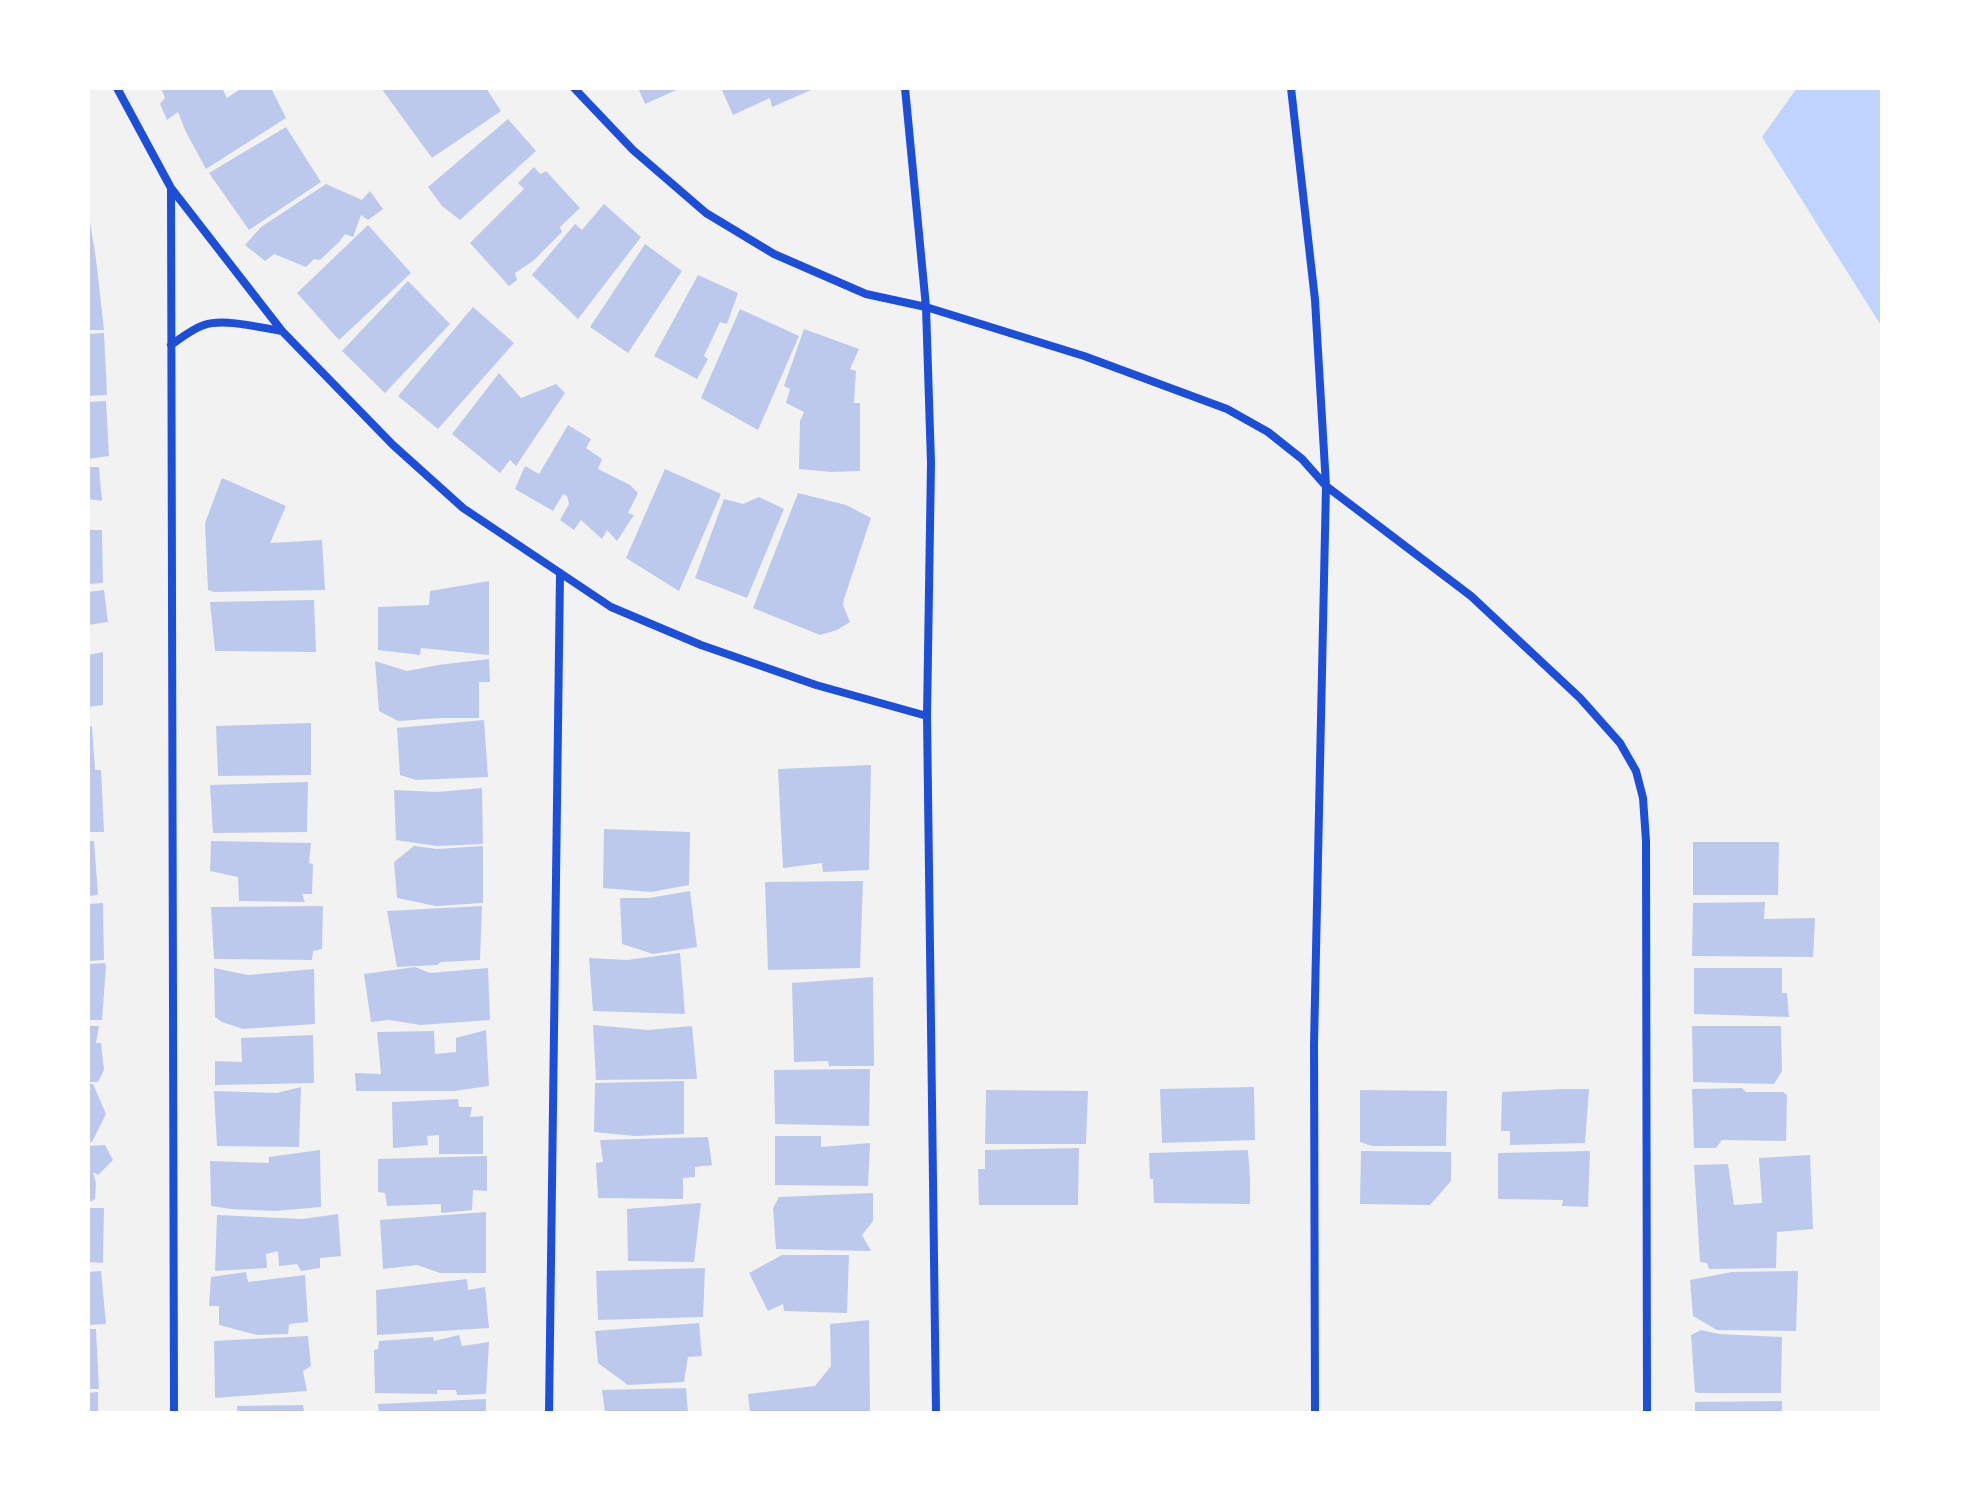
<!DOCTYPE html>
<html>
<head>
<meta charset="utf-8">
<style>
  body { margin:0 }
  #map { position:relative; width:1970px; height:1501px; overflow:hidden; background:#f2f2f2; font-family:Bitter,serif }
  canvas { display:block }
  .frame { position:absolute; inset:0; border:90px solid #fff; pointer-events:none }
</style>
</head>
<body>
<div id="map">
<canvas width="1970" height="1501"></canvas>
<div class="frame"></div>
</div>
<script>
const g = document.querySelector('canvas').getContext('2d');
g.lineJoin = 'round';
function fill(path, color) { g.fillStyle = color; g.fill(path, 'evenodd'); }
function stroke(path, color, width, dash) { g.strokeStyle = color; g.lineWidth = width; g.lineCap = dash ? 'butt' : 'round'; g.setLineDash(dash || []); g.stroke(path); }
const water = new Path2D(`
  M 1797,88 L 1882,88 L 1882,327 L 1762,137 Z`);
const building = new Path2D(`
  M 161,88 L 222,88 L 227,98 L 242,88 L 271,88 L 286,118 L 206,169 L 186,132 L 178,112 L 167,120 L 160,104 L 165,98 Z
  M 381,88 L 486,88 L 501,111 L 432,158 Z
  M 638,88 L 681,88 L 645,104 Z
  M 721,88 L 816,88 L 772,107 L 770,98 L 733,115 Z
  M 508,119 L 536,151 L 460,220 L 442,206 L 428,187 Z
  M 286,127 L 321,182 L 249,230 L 209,173 Z
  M 534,167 L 540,174 L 546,171 L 580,208 L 560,227 L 562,232 L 533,261 L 515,273 L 517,280 L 509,286 L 470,243 L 524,189 L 518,183 Z
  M 326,184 L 362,200 L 370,191 L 383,209 L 368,220 L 361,215 L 353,237 L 345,234 L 339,242 L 320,260 L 314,259 L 306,267 L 274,254 L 265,261 L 245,245 L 261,227 Z
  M 604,204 L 641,237 L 578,319 L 532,275 L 575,224 L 582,230 Z
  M 88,222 L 90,222 L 96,259 L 104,330 L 88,330 Z
  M 368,225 L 411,273 L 339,340 L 297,293 Z
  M 645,244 L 682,271 L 628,353 L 590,327 Z
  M 698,275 L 738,293 L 727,324 L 720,322 L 704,356 L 708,359 L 697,379 L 654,356 Z
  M 408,281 L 450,324 L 385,393 L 342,351 Z
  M 473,307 L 514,343 L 438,429 L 398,396 Z
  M 740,309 L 799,336 L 758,430 L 701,398 Z
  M 804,329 L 859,349 L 850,369 L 856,371 L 854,403 L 860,403 L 860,471 L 831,472 L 799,469 L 800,421 L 804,412 L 786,403 L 790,389 L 784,386 Z
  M 104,333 L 107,395 L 88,396 L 88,334 Z
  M 499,373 L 521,398 L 556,384 L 565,393 L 516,466 L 510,460 L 500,473 L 452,434 Z
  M 106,401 L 109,456 L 88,459 L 88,402 Z
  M 568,425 L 591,439 L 586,448 L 602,459 L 598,469 L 630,485 L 638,493 L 628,513 L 634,515 L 617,541 L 607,530 L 602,539 L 581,520 L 574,530 L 560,520 L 569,504 L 567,496 L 563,494 L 553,511 L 515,489 L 525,466 L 539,474 Z
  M 88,467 L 99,467 L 102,501 L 88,499 Z
  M 665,469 L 721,494 L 679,591 L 626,558 Z
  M 222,478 L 286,506 L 270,543 L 322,540 L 325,590 L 214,592 L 208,590 L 205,523 Z
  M 798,493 L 846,505 L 871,518 L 844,599 L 843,605 L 850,622 L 837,630 L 820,635 L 753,608 Z
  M 759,497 L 784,509 L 747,598 L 695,578 L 724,499 L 743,504 Z
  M 88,530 L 102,530 L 103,583 L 88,584 Z
  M 489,581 L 489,655 L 421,648 L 420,655 L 378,650 L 378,607 L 429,605 L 430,591 Z
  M 104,590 L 108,622 L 88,625 L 88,592 Z
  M 314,600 L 316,652 L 215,651 L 210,602 Z
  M 103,652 L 103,705 L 88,707 L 88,655 Z
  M 489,659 L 490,682 L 479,682 L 479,718 L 441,718 L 398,721 L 379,711 L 375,661 L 407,671 L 438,665 Z
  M 484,720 L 488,777 L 416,780 L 400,775 L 397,728 Z
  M 311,723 L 311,775 L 218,776 L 216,726 Z
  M 92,726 L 95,770 L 101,770 L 104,832 L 88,832 L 88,727 Z
  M 871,765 L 869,870 L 823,872 L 822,863 L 783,868 L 778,769 Z
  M 308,782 L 307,832 L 213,833 L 210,785 Z
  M 482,788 L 483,844 L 437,846 L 396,840 L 394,790 L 438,792 Z
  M 604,829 L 690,832 L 689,885 L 651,892 L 603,888 Z
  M 88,841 L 94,841 L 98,895 L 88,896 Z
  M 211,841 L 311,843 L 309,863 L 313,864 L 312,894 L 302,894 L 305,902 L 239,901 L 238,877 L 210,871 Z
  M 1693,842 L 1779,842 L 1778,895 L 1693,895 Z
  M 414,846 L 437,849 L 483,846 L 483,903 L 436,906 L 397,898 L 394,862 Z
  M 863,881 L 860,968 L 768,970 L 765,882 Z
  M 690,891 L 697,947 L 653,954 L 622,944 L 620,898 L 649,898 Z
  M 1765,902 L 1764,919 L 1815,918 L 1813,957 L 1692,956 L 1693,903 Z
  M 103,903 L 104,960 L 88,961 L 88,904 Z
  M 323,906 L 322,949 L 313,951 L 312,960 L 214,959 L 211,907 Z
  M 482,906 L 480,960 L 441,962 L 437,965 L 397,967 L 387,911 Z
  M 680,953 L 685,1014 L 593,1011 L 589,958 L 627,960 Z
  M 105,963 L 106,967 L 102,1020 L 88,1020 L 88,964 Z
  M 415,967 L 430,973 L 488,968 L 490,1020 L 421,1025 L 389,1020 L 371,1022 L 364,974 Z
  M 214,968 L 248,975 L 314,969 L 315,1024 L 243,1029 L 222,1022 L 215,1017 Z
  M 1694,968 L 1782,968 L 1782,993 L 1787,993 L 1789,1017 L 1694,1014 Z
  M 873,977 L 874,1066 L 829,1066 L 828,1061 L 794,1062 L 792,983 Z
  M 593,1025 L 648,1030 L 692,1026 L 697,1079 L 596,1080 Z
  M 88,1026 L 99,1026 L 96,1043 L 101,1043 L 104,1070 L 98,1082 L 88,1082 Z
  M 1692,1026 L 1781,1026 L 1782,1071 L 1774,1084 L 1693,1082 Z
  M 486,1030 L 489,1086 L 454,1091 L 356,1091 L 355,1073 L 381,1074 L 377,1032 L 434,1031 L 435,1054 L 456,1052 L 456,1038 Z
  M 313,1035 L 314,1083 L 218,1085 L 215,1086 L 215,1061 L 242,1062 L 241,1038 Z
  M 870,1069 L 869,1126 L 775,1124 L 774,1070 Z
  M 684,1081 L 684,1134 L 635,1136 L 594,1132 L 595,1083 Z
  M 88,1084 L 93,1084 L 106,1114 L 92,1142 L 88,1142 Z
  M 301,1087 L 299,1147 L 217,1146 L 214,1091 L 277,1093 Z
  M 1254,1087 L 1255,1140 L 1162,1143 L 1160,1089 Z
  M 1742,1088 L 1746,1092 L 1783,1092 L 1787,1095 L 1786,1141 L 1722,1140 L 1716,1148 L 1694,1148 L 1692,1089 Z
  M 1564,1089 L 1589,1089 L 1585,1143 L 1510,1145 L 1510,1131 L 1501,1131 L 1502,1092 Z
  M 986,1090 L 1088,1091 L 1086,1144 L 985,1144 Z
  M 1360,1090 L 1447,1091 L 1446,1146 L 1372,1146 L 1360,1142 Z
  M 458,1099 L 459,1107 L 472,1107 L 470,1117 L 483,1116 L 483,1154 L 439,1154 L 439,1135 L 427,1136 L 428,1145 L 393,1148 L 392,1102 Z
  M 775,1136 L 821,1136 L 821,1147 L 870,1143 L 868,1186 L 775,1185 Z
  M 708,1137 L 712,1165 L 695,1167 L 695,1177 L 683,1178 L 683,1199 L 598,1198 L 596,1163 L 603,1162 L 600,1140 Z
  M 105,1145 L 113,1160 L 98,1175 L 93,1172 L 96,1183 L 95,1199 L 88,1203 L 88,1146 Z
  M 1079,1148 L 1078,1205 L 979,1205 L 978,1169 L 985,1169 L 985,1150 Z
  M 320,1150 L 321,1207 L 275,1211 L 231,1209 L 211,1206 L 210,1161 L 269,1163 L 269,1157 Z
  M 1248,1150 L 1250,1180 L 1250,1204 L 1154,1203 L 1153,1179 L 1150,1179 L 1149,1153 Z
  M 1361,1151 L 1451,1152 L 1451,1181 L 1430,1205 L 1360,1204 Z
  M 1590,1151 L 1588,1207 L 1562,1206 L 1563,1200 L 1498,1199 L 1498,1153 Z
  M 1810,1155 L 1813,1229 L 1777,1232 L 1776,1268 L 1709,1269 L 1707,1263 L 1700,1262 L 1694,1165 L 1728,1164 L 1734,1205 L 1762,1203 L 1759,1158 Z
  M 487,1156 L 487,1191 L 473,1190 L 472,1210 L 441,1213 L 441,1204 L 387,1206 L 385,1193 L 378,1192 L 378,1159 Z
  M 873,1193 L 873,1221 L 862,1235 L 871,1251 L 776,1249 L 773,1208 L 779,1197 Z
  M 701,1203 L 694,1262 L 628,1261 L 627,1209 Z
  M 88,1208 L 104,1208 L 103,1263 L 88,1262 Z
  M 486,1212 L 486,1273 L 440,1273 L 417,1265 L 383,1269 L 380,1220 Z
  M 338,1214 L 341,1256 L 320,1258 L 320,1268 L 301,1271 L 297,1264 L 279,1266 L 278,1251 L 266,1254 L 267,1268 L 215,1271 L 217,1215 L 302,1219 Z
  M 782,1255 L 849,1255 L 847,1313 L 784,1311 L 783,1304 L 768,1311 L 749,1273 Z
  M 705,1268 L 703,1317 L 598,1320 L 596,1271 Z
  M 101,1271 L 106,1324 L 88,1325 L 88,1272 Z
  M 1798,1271 L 1796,1331 L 1717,1330 L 1693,1316 L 1690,1280 L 1732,1272 Z
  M 246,1272 L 248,1282 L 305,1275 L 308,1322 L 289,1324 L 288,1334 L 257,1335 L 219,1325 L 219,1306 L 209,1306 L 211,1277 Z
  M 467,1279 L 468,1290 L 485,1287 L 489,1328 L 377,1335 L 376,1290 Z
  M 869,1320 L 870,1413 L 750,1413 L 748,1394 L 815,1386 L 831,1366 L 830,1324 Z
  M 699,1323 L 702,1356 L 688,1357 L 684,1382 L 628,1385 L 598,1363 L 595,1331 Z
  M 88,1329 L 96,1329 L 99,1389 L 88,1389 Z
  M 1701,1330 L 1719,1334 L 1782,1337 L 1781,1393 L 1699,1393 L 1695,1392 L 1691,1335 Z
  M 459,1335 L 462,1346 L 489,1342 L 486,1394 L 457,1395 L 456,1390 L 437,1390 L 437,1394 L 375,1393 L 374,1350 L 378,1349 L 379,1341 L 433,1337 L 434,1341 Z
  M 308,1336 L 311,1366 L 303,1371 L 307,1391 L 215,1398 L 214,1341 Z
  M 686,1388 L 688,1413 L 605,1413 L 602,1390 Z
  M 98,1392 L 98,1413 L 88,1413 L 88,1393 Z
  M 486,1399 L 486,1413 L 379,1413 L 378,1404 Z
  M 1782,1401 L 1782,1413 L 1695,1413 L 1695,1402 Z
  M 303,1405 L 304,1413 L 237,1413 L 237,1406 Z`);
const minor = new Path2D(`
  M 117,88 L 171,188 L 282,331 L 393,445 L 463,508 L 611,607 L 701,645 L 816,685 L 927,716
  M 574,88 L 633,150 L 706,213 L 774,254 L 866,294 L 926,307 L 1084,356 L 1227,409 L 1268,432 L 1302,459 L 1326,486 L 1471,596 L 1580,698 L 1620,743 L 1636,771 L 1643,798 L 1646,841 L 1647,1413
  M 905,88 L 926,307 L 931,463 L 927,716 L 936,1413
  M 1291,88 L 1315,300 L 1326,486 L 1314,1044 L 1315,1413
  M 171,188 L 174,1413
  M 171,345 C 181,338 192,329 204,325 C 225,318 261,328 282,331
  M 549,1413 L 560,573`);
fill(water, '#bfd3fe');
fill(building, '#bdc9ec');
stroke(minor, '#1d4ed8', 8);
</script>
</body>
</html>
